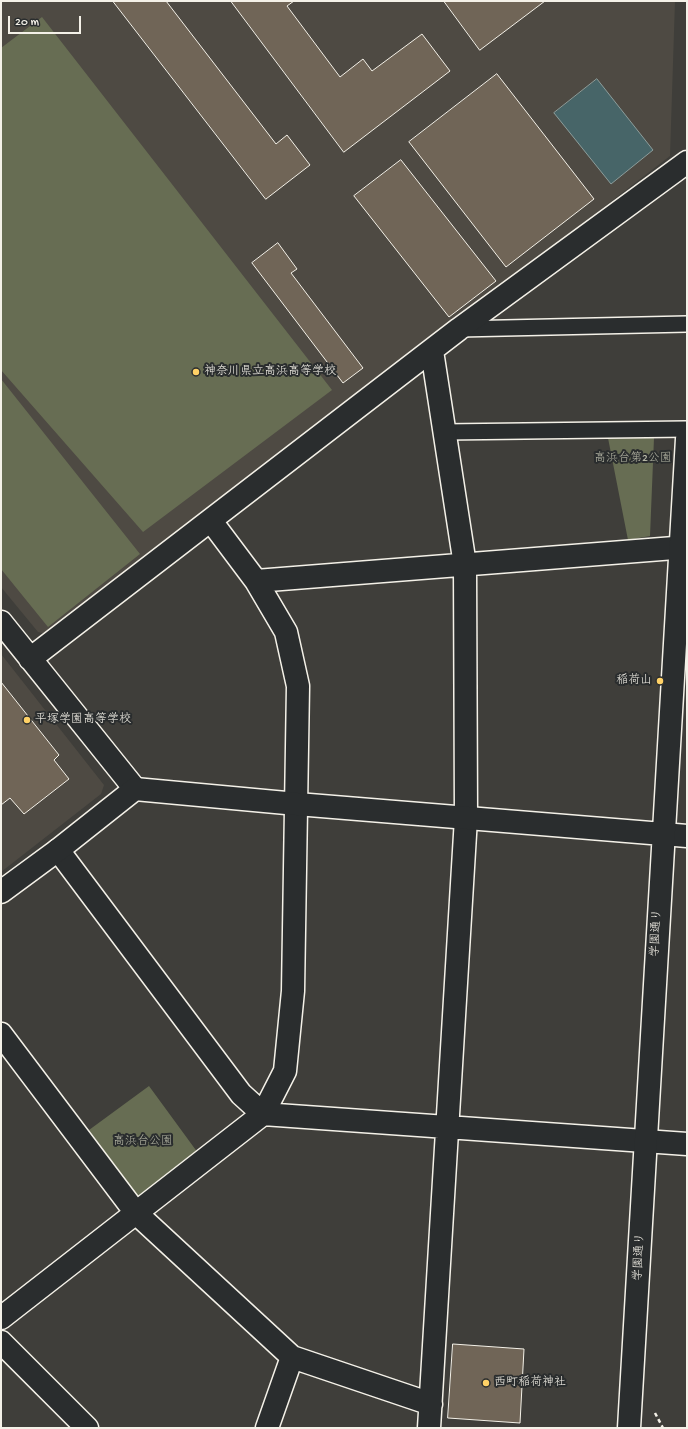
<!DOCTYPE html>
<html>
<head>
<meta charset="utf-8">
<style>
  body { margin:0 }
  #map { position:relative; width:688px; height:1429px; overflow:hidden; background:#3f3e3a; font-family:"Gochi Hand",sans-serif }
  canvas { display:block }
  .frame { position:absolute; inset:0; border:2px solid #f4f1e8; pointer-events:none }
  .scale { position:absolute; left:8px; top:16px; width:73px; height:18px; box-sizing:border-box; border:2px solid #f4f1e8; border-top:0; padding-left:5px; font-size:12px; line-height:14px; white-space:nowrap; color:#f4f1e8; -webkit-text-stroke:3px #2a2d2e; paint-order:stroke }
</style>
</head>
<body>
<div id="map">
<canvas width="688" height="1429"></canvas>
<div class="frame"></div>
<div class="scale">20 m</div>
</div>
<script>
const g = document.querySelector('canvas').getContext('2d');
g.lineJoin = 'round';
function fill(path, color) { g.fillStyle = color; g.fill(path, 'evenodd'); }
function stroke(path, color, width, dash) { g.strokeStyle = color; g.lineWidth = width; g.lineCap = dash ? 'butt' : 'round'; g.setLineDash(dash || []); g.stroke(path); }
function write(font, color, halo, rows, align = 'center') {
  g.font = font + ' "Gochi Hand","Klee One",sans-serif'; g.lineWidth = 4; g.setLineDash([]); g.textBaseline = 'middle'; g.strokeStyle = halo; g.fillStyle = color; for (const [text, x, y, turn = 0] of rows) {
    g.save(); g.translate(x, y); g.rotate((+turn || 0) * Math.PI / 180); g.textAlign = isNaN(turn) ? turn : align; if (halo) g.strokeText(text, 0, 0); g.fillText(text, 0, 0); g.restore();
  }
}
const built = new Path2D(`
  M 1,1 L 675,1 L 670,156 L 49,635 L 38,632 L 1,587 Z
  M 1,654 L 104,785 L 101,794 L 1,872 Z`);
const green = new Path2D(`
  M 42,17 L 332,390 L 143,532 L 1,370 L 1,48 Z
  M 1,379 L 140,554 L 48,627 L 1,569 Z
  M 608,438 L 654,438 L 650,536 L 628,540 Z
  M 149,1086 L 198,1153 L 138,1197 L 89,1130 Z`);
const water = new Path2D(`
  M 597,79 L 653,150 L 611,184 L 554,113 Z`);
const building = new Path2D(`
  M 113,1 L 166,1 L 276,144 L 287,135 L 310,165 L 266,199 Z
  M 231,1 L 294,1 L 287,6 L 340,77 L 363,59 L 372,71 L 422,34 L 450,71 L 344,152 Z
  M 444,1 L 545,1 L 480,50 Z
  M 497,74 L 594,199 L 506,267 L 409,142 Z
  M 401,160 L 496,281 L 449,317 L 354,196 Z
  M 278,243 L 297,269 L 291,273 L 363,368 L 343,383 L 252,263 Z
  M 1,682 L 59,755 L 54,760 L 69,779 L 24,814 L 10,798 L 1,805 Z
  M 453,1344 L 524,1349 L 520,1423 L 448,1418 Z`);
const path = new Path2D(`
  M 655,1413 L 663,1428`);
const service = new Path2D(`
  M 459,329 L 687,324
  M 444,432 L 687,429`);
const minor = new Path2D(`
  M 256,581 L 687,547
  M 1,622 L 135,789
  M 30,659 L 459,329 L 687,162
  M 663,834 L 687,836
  M 58,850 L 241,1094 L 263,1114 L 687,1144
  M 1,1034 L 136,1213 L 292,1357 L 431,1404
  M 1,1318 L 263,1114 L 285,1071 L 293,991 L 298,686 L 286,632 L 256,581 L 211,521
  M 1,1342 L 87,1428
  M 267,1428 L 292,1357
  M 429,1428 L 466,818 L 465,565 L 432,351`);
const tertiary = new Path2D(`
  M 1,892 L 58,850 L 135,789 L 297,804 L 663,834
  M 629,1428 L 687,439`);
const markers = [
  [196,372,4,"#ffd166"],
  [660,681,4,"#ffd166"],
  [27,720,4,"#ffd166"],
  [486,1383,4,"#ffd166"]
];
const poiNames = [
  ["神奈川県立高浜高等学校",204,372],
  ["稲荷山",652,681,"right"],
  ["平塚学園高等学校",35,720],
  ["西町稲荷神社",494,1383]
];
const parkNames = [
  ["高浜台第2公園",633,459],
  ["高浜台公園",143,1142]
];
const streetNames = [
  ["学園通り",657,933,-87],
  ["学園通り",640,1257,-87]
];
fill(built, '#4e4a43');
fill(green, '#676d53');
fill(water, '#476568');
stroke(water, '#8c9d9b', 1);
fill(building, '#706557');
stroke(building, '#f4f1e8', 1);
stroke(service, '#f4f1e8', 18);
stroke(minor, '#f4f1e8', 25);
stroke(tertiary, '#f4f1e8', 25);
stroke(path, '#f4f1e8', 2.5, [4, 3]);
stroke(service, '#2a2d2e', 15);
stroke(minor, '#2a2d2e', 22);
stroke(tertiary, '#2a2d2e', 22);
for (const [x, y, r, color] of markers) { const dot = new Path2D(); dot.arc(x, y, r, 0, 2 * Math.PI); g.fillStyle = color; g.fill(dot); stroke(dot, '#2a2d2e', 1.5); }
write('12px', '#f4f1e8', '#2a2d2e', poiNames, 'left');
write('12px', '#b5b6a5', '#2a2d2e', parkNames);
write('12px', '#f4f1e8', '#2a2d2e', streetNames);
</script>
</body>
</html>
